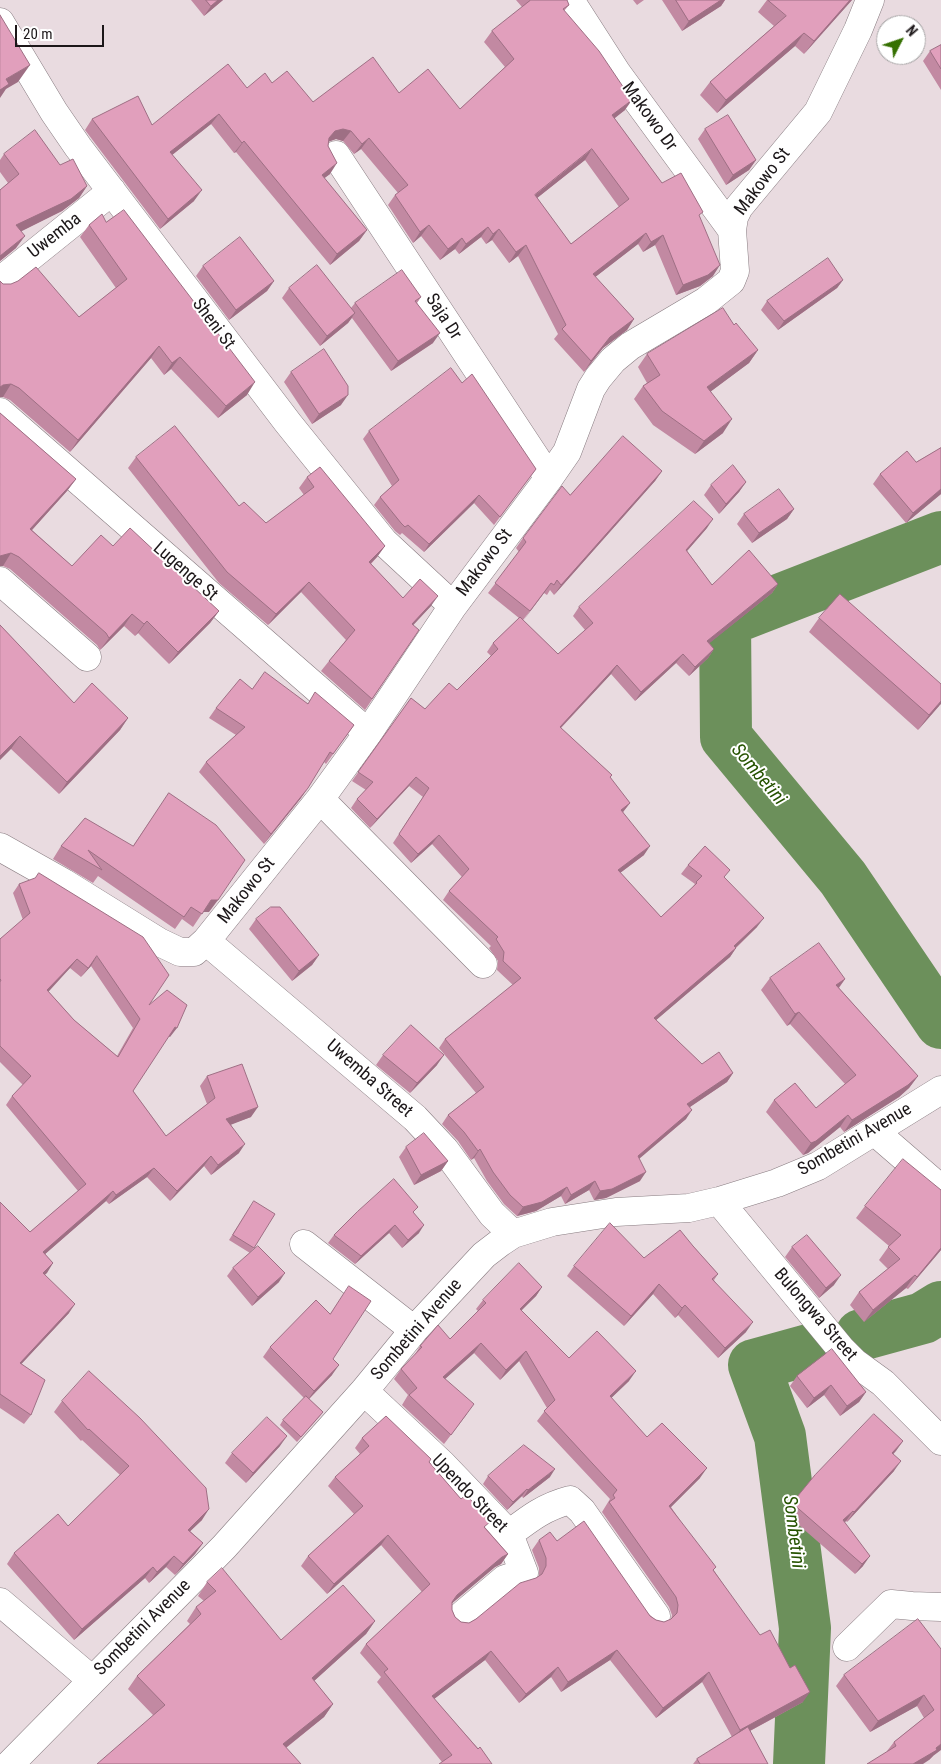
<!DOCTYPE html>
<html>
<head>
<meta charset="utf-8">
<style>
  body { margin:0 }
  #map { position:relative; width:941px; height:1764px; overflow:hidden; background:#e9dbe0; font-family:"Roboto Condensed",sans-serif }
  canvas { display:block }
  .north { position:absolute; left:876px; top:15px; width:50px; height:50px; box-sizing:border-box; background:#fff; border:1px solid #a4a2a3; border-radius:50%; rotate:49deg; font-size:14px; font-weight:700; line-height:20px; text-align:center; color:#1c1719 }
  .north::after { content:''; display:block; margin:auto; width:18px; height:22px; background:#357001; clip-path:polygon(50% 0,100% 100%,50% 72%,0 100%) }
  .scale { position:absolute; left:15px; top:25px; width:89px; height:22px; box-sizing:border-box; border:2px solid #1c1719; border-top:0; padding-left:6px; font-size:15px; line-height:18px; white-space:nowrap; color:#1c1719; -webkit-text-stroke:4px #fff; paint-order:stroke }
</style>
</head>
<body>
<div id="map">
<canvas width="941" height="1764"></canvas>
<div class="north">N</div>
<div class="scale">20 m</div>
</div>
<script>
const g = document.querySelector('canvas').getContext('2d');
g.lineJoin = 'round';
function stroke(path, color, width, dash) { g.strokeStyle = color; g.lineWidth = width; g.lineCap = dash ? 'butt' : 'round'; g.setLineDash(dash || []); g.stroke(path); }
function fill(path, color) { g.fillStyle = color; g.fill(path, 'evenodd'); }
function write(font, color, halo, rows, align = 'center') {
  g.font = font + ' "Roboto Condensed",sans-serif'; g.lineWidth = 4; g.setLineDash([]); g.textBaseline = 'middle'; g.strokeStyle = halo; g.fillStyle = color; for (const [text, x, y, turn = 0] of rows) {
    g.save(); g.translate(x, y); g.rotate((+turn || 0) * Math.PI / 180); g.textAlign = isNaN(turn) ? turn : align; if (halo) g.strokeText(text, 0, 0); g.fillText(text, 0, 0); g.restore();
  }
}
const river = new Path2D(`
  M 941,537 L 725,621 L 726,737 L 843,878 L 941,1023
  M 861,1335 L 923,1318 L 941,1307
  M 799,1764 L 805,1628 L 780,1436 L 754,1365 L 812,1349`);
const minor = new Path2D(`
  M 570,0 L 617,73 L 732,230
  M 0,22 L 54,112 L 78,147 L 288,423 L 384,542 L 453,606
  M 336,155 L 549,478
  M 0,281 L 112,191
  M 0,412 L 368,733
  M 0,581 L 87,657
  M 320,799 L 483,964
  M 0,847 L 64,883 L 159,942 L 180,952 L 194,952 L 206,941 L 320,799 L 368,733 L 453,606 L 549,478 L 567,452 L 591,389 L 598,378 L 613,360 L 630,346 L 706,301 L 731,281 L 735,271 L 732,230 L 734,217 L 739,207 L 818,112 L 858,30 L 870,0
  M 206,941 L 415,1118 L 445,1150 L 492,1214 L 513,1234
  M 874,1131 L 941,1189
  M 719,1201 L 841,1349 L 854,1362 L 883,1383 L 941,1441
  M 304,1244 L 414,1330
  M 364,1391 L 442,1464 L 509,1534 L 524,1573 L 505,1579 L 460,1617
  M 509,1534 C 530,1518 544,1507 570,1500 L 582,1511 L 656,1616
  M 0,1602 L 92,1680
  M 847,1647 L 891,1604 L 912,1606 L 941,1607
  M 10,1764 L 224,1547 L 364,1391 L 414,1330 L 484,1255 L 501,1242 L 513,1234 L 552,1222 L 616,1212 L 689,1208 L 719,1201 L 777,1183 L 818,1166 L 941,1090`);
const wall = new Path2D(`
  M 191,0 L 223,0 L 204,16 Z
  M 516,0 L 567,0 L 569,5 L 564,11 L 625,110 L 614,118 L 662,183 L 700,217 L 713,276 L 700,286 L 676,295 L 655,245 L 643,252 L 638,244 L 595,277 L 634,319 L 627,330 L 603,348 L 584,372 L 554,339 L 558,334 L 518,256 L 509,263 L 492,240 L 486,244 L 481,237 L 459,254 L 455,249 L 440,260 L 421,236 L 413,243 L 388,205 L 395,195 L 398,193 L 361,149 L 354,154 L 343,141 L 336,139 L 329,141 L 328,146 L 330,174 L 324,178 L 367,230 L 359,241 L 330,265 L 236,152 L 234,153 L 211,124 L 172,155 L 194,201 L 160,229 L 85,130 L 92,119 L 152,125 L 247,88 L 272,83 L 313,102 L 399,93 L 460,109 L 505,67 L 484,42 L 492,31 L 522,7 ZM 585,160 L 619,207 L 571,244 L 537,198 Z
  M 633,0 L 644,0 L 637,5 Z
  M 662,0 L 725,0 L 721,6 L 682,31 Z
  M 767,0 L 852,0 L 804,54 L 795,46 L 717,113 L 700,95 L 710,82 L 774,26 L 758,12 Z
  M 941,45 L 941,90 L 923,61 L 930,51 Z
  M 705,129 L 756,160 L 749,170 L 726,185 L 698,139 Z
  M 4,154 L 60,165 L 87,186 L 79,198 L 62,211 L 21,231 L 16,248 L 0,261 L 0,190 L 8,183 L 0,172 L 0,160 Z
  M 106,222 L 247,395 L 218,418 L 171,369 L 164,375 L 151,358 L 70,452 L 10,400 L 3,397 L 3,284 L 79,317 L 116,288 L 80,237 L 89,225 Z
  M 203,266 L 274,281 L 267,291 L 229,320 L 196,276 Z
  M 843,280 L 837,288 L 778,330 L 761,310 L 767,301 Z
  M 289,288 L 351,308 L 355,303 L 421,297 L 417,303 L 433,343 L 391,371 L 352,318 L 348,323 L 320,346 L 282,298 Z
  M 734,325 L 758,350 L 749,363 L 711,391 L 723,433 L 695,454 L 653,425 L 634,399 L 643,386 L 647,383 L 638,367 L 647,354 Z
  M 291,372 L 341,405 L 312,424 L 284,382 Z
  M 462,383 L 536,469 L 494,525 L 474,503 L 424,552 L 402,533 L 400,535 L 395,531 L 374,505 L 380,497 L 392,486 L 363,439 L 369,431 Z
  M 0,413 L 76,479 L 67,491 L 32,530 L 72,566 L 113,546 L 219,611 L 210,623 L 169,664 L 138,633 L 135,636 L 124,626 L 100,650 L 97,645 L 10,569 L 3,566 L 0,566 Z
  M 941,448 L 941,494 L 906,523 L 873,484 L 880,474 L 916,462 Z
  M 136,457 L 239,506 L 266,523 L 304,495 L 299,488 L 307,477 L 385,546 L 377,557 L 371,564 L 403,598 L 431,606 L 413,625 L 419,630 L 365,710 L 321,671 L 329,661 L 346,640 L 301,592 L 268,625 L 219,583 L 128,468 Z
  M 662,471 L 655,481 L 554,595 L 550,590 L 547,595 L 544,593 L 523,620 L 558,654 L 585,630 L 573,616 L 579,607 L 707,528 L 687,551 L 712,585 L 778,584 L 772,593 L 709,643 L 714,649 L 708,658 L 689,676 L 676,663 L 635,701 L 611,674 L 561,728 L 612,775 L 610,778 L 630,803 L 623,812 L 644,855 L 620,873 L 661,917 L 691,889 L 695,884 L 681,874 L 688,865 L 725,878 L 757,927 L 736,948 L 730,957 L 656,1020 L 702,1064 L 733,1073 L 727,1082 L 690,1107 L 686,1119 L 639,1158 L 640,1181 L 606,1198 L 594,1200 L 589,1190 L 565,1204 L 561,1196 L 536,1211 L 517,1216 L 504,1204 L 487,1181 L 474,1158 L 471,1160 L 458,1141 L 442,1124 L 448,1115 L 476,1093 L 439,1048 L 445,1039 L 513,985 L 497,970 L 498,961 L 489,948 L 491,946 L 443,900 L 449,891 L 462,877 L 432,844 L 411,863 L 393,843 L 423,797 L 409,786 L 370,828 L 351,808 L 357,799 L 366,790 L 352,781 L 411,698 L 425,709 L 457,690 L 491,656 L 487,652 L 493,643 L 519,618 L 488,593 L 519,552 L 516,548 L 523,538 L 570,495 Z
  M 746,482 L 739,492 L 719,514 L 704,495 L 711,485 Z
  M 794,509 L 787,519 L 752,543 L 737,524 L 744,514 Z
  M 819,618 L 939,706 L 918,730 L 809,632 Z
  M 0,625 L 74,703 L 128,718 L 120,730 L 59,794 L 11,749 Z
  M 252,689 L 307,703 L 354,725 L 326,764 L 324,762 L 301,798 L 264,844 L 199,772 L 206,762 L 236,735 L 209,718 L 216,708 Z
  M 169,793 L 209,912 L 203,912 L 193,927 L 182,919 L 175,929 L 98,876 L 93,883 L 53,859 L 61,846 L 133,846 Z
  M 19,884 L 149,1005 L 170,1037 L 168,1036 L 133,1091 L 166,1136 L 207,1104 L 200,1086 L 207,1076 L 251,1117 L 231,1124 L 239,1153 L 211,1175 L 204,1166 L 170,1201 L 147,1177 L 109,1204 L 106,1201 L 45,1254 L 53,1263 L 44,1275 L 69,1313 L 21,1364 L 31,1415 L 24,1424 L 0,1408 L 0,1202 L 30,1232 L 78,1191 L 6,1105 L 12,1096 L 23,1085 L 0,1062 L 0,939 L 23,920 L 13,893 ZM 91,966 L 133,1028 L 117,1056 L 74,1020 L 48,991 L 70,968 L 81,977 Z
  M 256,919 L 319,955 L 312,965 L 292,981 L 249,929 Z
  M 770,978 L 845,979 L 839,988 L 918,1076 L 909,1088 L 899,1097 L 844,1132 L 840,1127 L 808,1153 L 803,1155 L 766,1112 L 774,1100 L 816,1108 L 845,1084 L 790,1024 L 787,1026 L 761,990 Z
  M 383,1055 L 437,1065 L 410,1093 L 376,1065 Z
  M 406,1147 L 448,1161 L 441,1171 L 414,1185 L 399,1157 Z
  M 941,1190 L 941,1250 L 908,1289 L 906,1288 L 864,1322 L 850,1305 L 859,1292 L 888,1269 L 879,1260 L 889,1246 L 856,1218 L 865,1206 Z
  M 251,1206 L 254,1248 L 250,1253 L 279,1282 L 252,1306 L 227,1276 L 233,1268 L 250,1253 L 229,1240 Z
  M 414,1213 L 419,1233 L 402,1248 L 389,1233 L 355,1264 L 328,1243 L 334,1235 Z
  M 693,1246 L 718,1274 L 714,1280 L 746,1332 L 718,1358 L 678,1315 L 675,1318 L 653,1294 L 624,1326 L 567,1276 L 574,1266 L 644,1258 Z
  M 792,1247 L 834,1285 L 819,1298 L 785,1257 Z
  M 542,1287 L 536,1296 L 521,1310 L 569,1358 L 629,1381 L 611,1398 L 647,1437 L 700,1478 L 671,1507 L 803,1702 L 750,1731 L 768,1764 L 693,1764 L 697,1759 L 732,1737 L 702,1682 L 656,1718 L 610,1660 L 561,1692 L 551,1677 L 519,1703 L 485,1660 L 434,1699 L 492,1764 L 442,1762 L 377,1682 L 381,1677 L 360,1653 L 366,1644 L 422,1592 L 381,1545 L 327,1594 L 301,1566 L 308,1556 L 354,1514 L 328,1486 L 335,1477 L 360,1454 L 355,1448 L 362,1438 L 429,1462 L 508,1554 L 501,1564 L 495,1567 L 452,1603 L 452,1610 L 455,1617 L 461,1622 L 469,1623 L 476,1619 L 539,1576 L 539,1568 L 532,1550 L 539,1540 L 557,1541 L 656,1620 L 664,1622 L 671,1620 L 672,1615 L 669,1607 L 602,1512 L 610,1499 L 537,1421 L 547,1408 L 519,1361 L 500,1380 L 474,1353 L 445,1379 L 467,1414 L 444,1444 L 402,1405 L 408,1395 L 394,1379 L 401,1369 L 414,1356 L 420,1346 L 450,1339 L 478,1311 L 476,1309 L 483,1300 Z
  M 270,1347 L 333,1359 L 332,1375 L 309,1399 L 323,1412 L 319,1417 L 297,1442 L 280,1425 L 283,1420 L 304,1398 L 263,1357 Z
  M 797,1376 L 866,1392 L 859,1402 L 840,1416 L 824,1395 L 807,1408 L 790,1386 Z
  M 62,1401 L 202,1520 L 190,1531 L 203,1543 L 195,1554 L 175,1575 L 166,1567 L 149,1583 L 145,1578 L 74,1640 L 7,1564 L 14,1553 L 68,1526 L 120,1475 L 82,1440 L 81,1441 L 54,1412 Z
  M 903,1441 L 893,1454 L 894,1471 L 847,1522 L 846,1521 L 844,1523 L 863,1566 L 855,1574 L 785,1513 L 792,1503 Z
  M 280,1446 L 246,1483 L 225,1463 L 232,1453 Z
  M 488,1476 L 550,1477 L 523,1498 L 522,1496 L 507,1510 L 483,1484 Z
  M 207,1582 L 281,1640 L 375,1621 L 366,1634 L 314,1681 L 333,1704 L 324,1717 L 286,1748 L 153,1715 L 128,1689 L 137,1676 L 190,1624 L 187,1621 L 196,1607 L 204,1601 L 198,1596 Z
  M 941,1649 L 933,1756 L 929,1760 L 887,1751 L 894,1742 L 924,1718 L 917,1706 L 870,1732 L 836,1686 L 844,1675 Z`);
const shadedWall = new Path2D(`
  M 218,0 L 223,0 L 204,16 L 211,6 Z
  M 721,0 L 725,0 L 721,6 L 682,31 L 689,21 Z
  M 850,0 L 852,0 L 804,54 L 814,41 Z
  M 804,33 L 795,46 L 717,113 L 726,100 Z
  M 30,65 L 18,82 L 6,89 L 0,98 L 0,88 L 6,79 Z
  M 632,100 L 625,110 L 605,126 L 612,115 Z
  M 219,114 L 211,124 L 162,163 L 170,152 Z
  M 343,129 L 351,131 L 343,141 L 336,139 L 328,142 L 329,138 L 335,131 Z
  M 369,138 L 361,149 L 354,154 L 362,144 Z
  M 244,141 L 236,152 L 234,153 L 242,143 Z
  M 592,149 L 585,160 L 527,206 L 535,195 Z
  M 756,160 L 749,170 L 726,185 L 733,175 Z
  M 337,163 L 330,174 L 314,186 L 322,175 Z
  M 87,186 L 79,198 L 62,211 L 8,238 L 16,225 Z
  M 202,190 L 194,201 L 160,229 L 168,219 Z
  M 429,225 L 421,236 L 413,243 L 420,232 Z
  M 488,227 L 481,237 L 459,254 L 466,244 Z
  M 499,229 L 492,240 L 486,244 L 493,234 Z
  M 367,230 L 359,241 L 330,265 L 337,254 Z
  M 646,233 L 638,244 L 585,285 L 593,274 Z
  M 663,235 L 655,245 L 643,252 L 651,242 Z
  M 25,236 L 16,248 L 0,261 L 0,256 Z
  M 462,238 L 455,249 L 440,260 L 448,249 Z
  M 526,245 L 518,256 L 509,263 L 516,252 Z
  M 720,265 L 713,276 L 700,286 L 676,295 L 683,285 Z
  M 843,280 L 837,288 L 778,330 L 784,321 Z
  M 274,281 L 267,291 L 229,320 L 236,310 Z
  M 355,313 L 348,323 L 320,346 L 327,336 Z
  M 634,319 L 627,330 L 603,348 L 584,372 L 591,361 L 610,337 Z
  M 440,333 L 433,343 L 391,371 L 398,361 Z
  M 159,346 L 151,358 L 70,452 L 78,440 Z
  M 758,350 L 749,363 L 698,401 L 707,387 Z
  M 180,357 L 171,369 L 164,375 L 172,363 Z
  M 255,382 L 247,395 L 218,418 L 226,406 Z
  M 11,384 L 3,397 L 0,397 L 0,387 L 3,385 Z
  M 348,395 L 341,405 L 312,424 L 319,414 Z
  M 732,419 L 723,433 L 695,454 L 704,441 Z
  M 662,471 L 655,481 L 554,595 L 561,585 Z
  M 76,479 L 67,491 L 22,541 L 30,529 Z
  M 746,482 L 739,492 L 719,514 L 726,504 Z
  M 941,489 L 941,494 L 906,523 L 913,513 Z
  M 479,495 L 474,503 L 424,552 L 429,544 Z
  M 794,509 L 787,519 L 752,543 L 759,533 Z
  M 713,519 L 707,528 L 680,559 L 686,550 Z
  M 385,546 L 377,557 L 361,573 L 369,562 Z
  M 11,553 L 3,566 L 0,566 L 0,556 Z
  M 309,582 L 301,592 L 268,625 L 276,614 Z
  M 551,583 L 544,593 L 523,621 L 530,611 Z
  M 778,584 L 772,593 L 701,650 L 707,641 Z
  M 438,596 L 431,606 L 404,635 L 412,624 Z
  M 219,611 L 210,623 L 169,664 L 178,652 Z
  M 132,614 L 124,626 L 100,650 L 109,638 Z
  M 147,621 L 138,633 L 135,636 L 144,624 Z
  M 714,649 L 708,658 L 689,676 L 695,667 Z
  M 683,654 L 676,663 L 635,701 L 641,692 Z
  M 617,665 L 611,674 L 553,736 L 560,727 Z
  M 941,701 L 941,704 L 939,706 L 918,730 L 929,715 Z
  M 128,718 L 120,730 L 59,794 L 67,782 Z
  M 20,736 L 11,749 L 0,760 L 0,756 Z
  M 416,777 L 409,786 L 370,828 L 377,819 Z
  M 308,788 L 301,798 L 264,844 L 271,834 Z
  M 630,803 L 623,812 L 621,810 Z
  M 439,835 L 432,844 L 411,863 L 418,854 Z
  M 650,846 L 644,855 L 612,879 L 618,870 Z
  M 211,900 L 218,900 L 209,912 L 203,912 Z
  M 764,918 L 757,927 L 733,950 L 736,948 L 730,957 L 648,1027 L 654,1018 L 734,946 Z
  M 319,955 L 312,965 L 292,981 L 299,971 Z
  M 97,956 L 91,966 L 81,977 L 88,968 Z
  M 77,959 L 70,968 L 41,1000 L 47,990 Z
  M 845,979 L 836,991 L 836,985 Z
  M 799,1012 L 790,1024 L 787,1026 L 795,1014 Z
  M 175,1027 L 177,1028 L 170,1037 L 168,1036 Z
  M 444,1055 L 437,1065 L 410,1093 L 417,1083 Z
  M 733,1073 L 727,1082 L 681,1113 L 687,1104 Z
  M 918,1076 L 909,1088 L 899,1097 L 844,1132 L 852,1120 Z
  M 258,1107 L 251,1117 L 220,1129 L 226,1119 Z
  M 692,1110 L 686,1119 L 632,1165 L 638,1156 Z
  M 848,1115 L 840,1127 L 808,1153 L 803,1155 L 811,1143 Z
  M 245,1144 L 239,1153 L 211,1175 L 218,1165 Z
  M 480,1149 L 474,1158 L 471,1160 L 478,1151 Z
  M 211,1156 L 204,1166 L 170,1201 L 177,1191 Z
  M 448,1161 L 441,1171 L 414,1185 L 421,1175 Z
  M 154,1168 L 147,1177 L 109,1204 L 116,1195 Z
  M 646,1172 L 640,1181 L 606,1198 L 594,1200 L 600,1191 Z
  M 595,1181 L 589,1190 L 565,1204 L 571,1195 Z
  M 567,1187 L 561,1196 L 536,1211 L 517,1216 L 523,1207 Z
  M 113,1191 L 106,1201 L 36,1262 L 43,1252 Z
  M 395,1225 L 389,1233 L 355,1264 L 361,1256 Z
  M 424,1225 L 419,1233 L 402,1248 L 408,1240 Z
  M 941,1248 L 941,1250 L 908,1289 L 917,1277 Z
  M 53,1263 L 47,1273 L 36,1283 L 43,1273 Z
  M 285,1273 L 279,1282 L 252,1306 L 258,1297 Z
  M 841,1275 L 834,1285 L 819,1298 L 826,1288 Z
  M 915,1275 L 906,1288 L 864,1322 L 873,1310 Z
  M 659,1284 L 653,1294 L 624,1326 L 631,1316 Z
  M 542,1287 L 536,1296 L 513,1319 L 520,1309 Z
  M 75,1304 L 69,1313 L 13,1373 L 20,1363 Z
  M 685,1305 L 678,1315 L 675,1318 L 682,1308 Z
  M 753,1322 L 746,1332 L 718,1358 L 725,1348 Z
  M 481,1343 L 474,1353 L 436,1387 L 443,1377 Z
  M 526,1351 L 519,1361 L 500,1380 L 506,1370 Z
  M 339,1365 L 332,1375 L 307,1401 L 314,1391 Z
  M 636,1371 L 629,1381 L 603,1406 L 610,1396 Z
  M 831,1385 L 824,1395 L 807,1408 L 814,1398 Z
  M 866,1392 L 859,1402 L 840,1416 L 847,1406 Z
  M 287,1436 L 280,1446 L 246,1483 L 253,1473 Z
  M 903,1441 L 896,1451 L 885,1463 L 892,1453 Z
  M 901,1461 L 894,1471 L 847,1522 L 854,1512 Z
  M 707,1468 L 700,1478 L 663,1515 L 669,1506 Z
  M 555,1469 L 550,1477 L 523,1498 L 528,1490 Z
  M 527,1489 L 522,1496 L 507,1510 L 513,1502 Z
  M 209,1509 L 202,1520 L 180,1541 L 188,1530 Z
  M 853,1511 L 846,1521 L 836,1530 L 843,1520 Z
  M 388,1535 L 381,1545 L 327,1594 L 334,1584 Z
  M 203,1543 L 195,1554 L 175,1575 L 183,1564 Z
  M 508,1554 L 501,1564 L 495,1567 L 450,1605 L 457,1595 L 502,1557 Z
  M 174,1556 L 166,1567 L 149,1583 L 157,1572 Z
  M 870,1556 L 863,1566 L 855,1574 L 862,1564 Z
  M 153,1567 L 145,1578 L 74,1640 L 82,1629 Z
  M 375,1621 L 366,1634 L 303,1691 L 312,1678 Z
  M 617,1650 L 610,1660 L 561,1692 L 568,1682 Z
  M 491,1651 L 485,1660 L 425,1706 L 432,1696 Z
  M 558,1667 L 551,1677 L 519,1703 L 526,1694 Z
  M 709,1672 L 702,1682 L 656,1718 L 663,1708 Z
  M 810,1692 L 803,1702 L 733,1740 L 740,1730 Z
  M 924,1695 L 917,1706 L 870,1732 L 878,1721 Z
  M 333,1704 L 324,1717 L 273,1758 L 283,1744 Z
  M 941,1744 L 941,1750 L 933,1756 L 929,1760 L 923,1764 L 913,1764 Z`);
const building = new Path2D(`
  M 206,0 L 218,0 L 211,6 Z
  M 531,0 L 567,0 L 569,5 L 563,9 L 599,51 L 632,100 L 612,115 L 662,183 L 681,173 L 703,212 L 699,215 L 720,265 L 708,275 L 683,285 L 663,235 L 651,242 L 646,233 L 593,274 L 634,319 L 610,337 L 591,361 L 562,329 L 566,325 L 526,245 L 516,252 L 499,229 L 493,234 L 488,227 L 466,244 L 462,238 L 448,249 L 429,225 L 420,232 L 395,195 L 408,185 L 369,138 L 362,144 L 351,131 L 343,129 L 335,131 L 329,138 L 328,146 L 337,163 L 322,175 L 367,230 L 337,254 L 244,141 L 242,143 L 219,114 L 170,152 L 202,190 L 168,219 L 92,119 L 138,96 L 152,125 L 228,64 L 247,88 L 265,73 L 272,83 L 287,71 L 313,102 L 373,57 L 399,93 L 428,69 L 460,109 L 514,59 L 492,31 ZM 592,149 L 629,199 L 571,244 L 535,195 Z
  M 676,0 L 721,0 L 689,21 Z
  M 768,0 L 850,0 L 814,41 L 804,33 L 726,100 L 710,82 L 786,16 Z
  M 0,15 L 30,65 L 6,79 L 9,84 L 0,90 Z
  M 941,45 L 941,69 L 930,51 Z
  M 728,115 L 756,160 L 733,175 L 705,129 Z
  M 35,130 L 60,165 L 73,159 L 87,186 L 71,199 L 16,225 L 25,236 L 0,256 L 0,190 L 19,174 L 4,154 Z
  M 124,210 L 255,382 L 226,406 L 180,357 L 172,363 L 159,346 L 78,440 L 19,388 L 11,384 L 3,385 L 0,387 L 0,281 L 3,284 L 11,284 L 18,281 L 36,267 L 79,317 L 127,279 L 89,225 L 102,214 L 106,222 Z
  M 240,237 L 274,281 L 236,310 L 203,266 Z
  M 828,258 L 843,280 L 784,321 L 767,301 Z
  M 317,265 L 355,313 L 327,336 L 289,288 Z
  M 402,270 L 421,297 L 415,301 L 440,333 L 398,361 L 355,303 Z
  M 723,308 L 734,325 L 736,323 L 758,350 L 707,387 L 732,419 L 704,441 L 662,411 L 643,386 L 660,375 L 647,354 Z
  M 324,349 L 348,386 L 348,395 L 319,414 L 291,372 Z
  M 451,368 L 462,383 L 472,374 L 536,469 L 500,517 L 479,495 L 429,544 L 408,525 L 405,527 L 401,523 L 380,497 L 399,480 L 369,431 Z
  M 0,413 L 76,479 L 30,529 L 72,566 L 101,535 L 113,546 L 130,528 L 219,611 L 178,652 L 147,621 L 144,624 L 132,614 L 109,638 L 106,633 L 19,557 L 11,553 L 0,556 Z
  M 175,426 L 239,506 L 244,502 L 266,523 L 314,487 L 307,477 L 320,467 L 385,546 L 369,562 L 403,598 L 420,579 L 438,596 L 412,624 L 419,630 L 372,699 L 329,661 L 355,630 L 309,582 L 276,614 L 227,572 L 136,457 Z
  M 623,436 L 662,471 L 561,585 L 557,580 L 554,585 L 551,583 L 530,611 L 495,583 L 526,542 L 523,538 L 562,486 L 570,495 Z
  M 941,448 L 941,489 L 913,513 L 880,474 L 907,451 L 916,462 Z
  M 733,465 L 746,482 L 726,504 L 711,485 Z
  M 779,489 L 794,509 L 759,533 L 744,514 Z
  M 694,501 L 713,519 L 686,550 L 712,585 L 749,550 L 778,584 L 707,641 L 714,649 L 695,667 L 683,654 L 641,692 L 617,665 L 560,727 L 612,775 L 610,777 L 630,803 L 621,810 L 650,846 L 618,870 L 661,917 L 697,883 L 696,882 L 702,876 L 688,865 L 705,846 L 730,870 L 724,877 L 764,918 L 734,946 L 736,948 L 654,1018 L 702,1064 L 719,1052 L 733,1073 L 687,1104 L 692,1110 L 638,1156 L 646,1172 L 612,1189 L 600,1191 L 595,1181 L 571,1195 L 567,1187 L 542,1202 L 523,1207 L 510,1195 L 493,1172 L 480,1149 L 478,1151 L 464,1132 L 448,1115 L 484,1087 L 445,1039 L 521,978 L 503,961 L 504,952 L 496,939 L 498,937 L 449,891 L 469,869 L 439,835 L 418,854 L 399,834 L 429,788 L 416,777 L 377,819 L 357,799 L 373,782 L 358,772 L 411,698 L 425,709 L 449,683 L 457,690 L 498,649 L 493,643 L 520,617 L 558,654 L 593,623 L 579,607 Z
  M 840,594 L 941,684 L 941,701 L 929,715 L 819,618 Z
  M 0,625 L 74,703 L 92,683 L 128,718 L 67,782 L 20,736 L 0,756 Z
  M 265,672 L 308,704 L 315,692 L 354,725 L 333,754 L 330,752 L 308,788 L 271,834 L 206,762 L 245,727 L 216,708 L 240,679 L 252,689 Z
  M 169,793 L 216,825 L 245,860 L 218,900 L 211,900 L 202,914 L 191,907 L 184,917 L 88,850 L 102,870 L 61,846 L 85,818 L 133,846 Z
  M 39,873 L 143,937 L 169,975 L 149,1005 L 167,990 L 187,1005 L 177,1028 L 175,1027 L 133,1091 L 166,1136 L 215,1098 L 207,1076 L 242,1064 L 258,1107 L 226,1119 L 245,1144 L 218,1165 L 211,1156 L 177,1191 L 154,1168 L 116,1195 L 113,1191 L 43,1252 L 53,1263 L 43,1273 L 75,1304 L 20,1363 L 45,1380 L 31,1415 L 0,1394 L 0,1202 L 30,1232 L 86,1184 L 12,1096 L 31,1076 L 0,1046 L 0,982 L 1,980 L 0,979 L 0,939 L 30,913 L 19,884 L 35,878 ZM 97,956 L 140,1019 L 118,1057 L 74,1020 L 47,990 L 77,959 L 88,968 Z
  M 271,907 L 280,907 L 319,955 L 299,971 L 256,919 Z
  M 819,943 L 845,979 L 836,985 L 918,1076 L 908,1085 L 852,1120 L 848,1115 L 816,1141 L 811,1143 L 774,1100 L 795,1083 L 816,1108 L 856,1075 L 799,1012 L 795,1014 L 770,978 Z
  M 411,1025 L 444,1055 L 417,1083 L 383,1055 Z
  M 424,1133 L 448,1161 L 421,1175 L 406,1147 Z
  M 903,1159 L 941,1190 L 941,1248 L 917,1277 L 915,1275 L 873,1310 L 859,1292 L 900,1259 L 888,1247 L 901,1235 L 865,1206 Z
  M 394,1179 L 418,1207 L 413,1212 L 424,1225 L 408,1240 L 395,1225 L 361,1256 L 334,1235 L 357,1212 Z
  M 254,1201 L 275,1214 L 254,1248 L 233,1235 Z
  M 610,1223 L 644,1258 L 680,1230 L 693,1246 L 718,1274 L 712,1279 L 753,1322 L 725,1348 L 685,1305 L 682,1308 L 659,1284 L 631,1316 L 574,1266 Z
  M 807,1235 L 841,1275 L 826,1288 L 792,1247 Z
  M 258,1246 L 285,1273 L 258,1297 L 233,1268 Z
  M 519,1263 L 542,1287 L 520,1309 L 569,1358 L 597,1331 L 636,1371 L 610,1396 L 647,1437 L 662,1423 L 707,1468 L 669,1506 L 716,1567 L 713,1570 L 760,1635 L 770,1630 L 790,1668 L 795,1665 L 810,1692 L 740,1730 L 709,1672 L 663,1708 L 617,1650 L 568,1682 L 558,1667 L 526,1694 L 491,1651 L 432,1696 L 478,1749 L 480,1747 L 492,1764 L 439,1764 L 452,1755 L 384,1672 L 388,1669 L 366,1644 L 430,1584 L 388,1535 L 334,1584 L 308,1556 L 363,1506 L 335,1477 L 369,1446 L 362,1438 L 386,1416 L 431,1459 L 429,1462 L 461,1499 L 466,1495 L 491,1521 L 484,1527 L 508,1554 L 502,1557 L 457,1595 L 452,1602 L 452,1610 L 455,1617 L 461,1622 L 469,1623 L 476,1619 L 520,1583 L 536,1578 L 542,1574 L 546,1566 L 546,1558 L 539,1540 L 550,1532 L 557,1541 L 584,1521 L 650,1616 L 656,1620 L 664,1622 L 671,1619 L 677,1613 L 678,1605 L 676,1597 L 609,1502 L 615,1498 L 613,1495 L 617,1490 L 544,1411 L 555,1400 L 526,1351 L 506,1370 L 481,1343 L 443,1377 L 474,1404 L 451,1435 L 409,1395 L 417,1388 L 401,1369 L 422,1347 L 420,1346 L 433,1331 L 438,1325 L 450,1339 L 486,1303 L 483,1300 Z
  M 349,1286 L 371,1301 L 333,1359 L 339,1365 L 314,1391 L 270,1347 L 316,1300 L 330,1314 Z
  M 832,1349 L 866,1392 L 847,1406 L 831,1385 L 814,1398 L 797,1376 Z
  M 89,1371 L 140,1418 L 206,1488 L 209,1509 L 188,1530 L 203,1543 L 183,1564 L 174,1556 L 157,1572 L 153,1567 L 82,1629 L 14,1553 L 58,1514 L 68,1526 L 129,1466 L 89,1429 L 88,1430 L 62,1401 Z
  M 306,1396 L 323,1412 L 301,1437 L 283,1420 Z
  M 874,1414 L 903,1441 L 892,1453 L 901,1461 L 854,1512 L 853,1511 L 843,1520 L 870,1556 L 862,1564 L 792,1503 L 815,1475 Z
  M 267,1417 L 287,1436 L 253,1473 L 232,1453 Z
  M 524,1445 L 555,1469 L 528,1490 L 527,1489 L 513,1502 L 488,1476 Z
  M 222,1568 L 281,1640 L 343,1585 L 375,1621 L 312,1678 L 333,1704 L 283,1744 L 301,1764 L 97,1764 L 165,1705 L 137,1676 L 201,1614 L 196,1607 L 216,1591 L 207,1582 Z
  M 918,1619 L 941,1649 L 941,1744 L 936,1748 L 937,1750 L 913,1764 L 867,1764 L 896,1746 L 894,1742 L 934,1710 L 924,1695 L 878,1721 L 844,1675 Z
  M 748,1727 L 768,1764 L 700,1764 L 697,1759 Z`);
const streetNames = [
  ["Makowo Dr",649,117,54],
  ["Makowo St",763,182,-53],
  ["Uwemba",55,236,-38],
  ["Saja Dr",443,317,57],
  ["Sheni St",213,324,53],
  ["Makowo St",485,563,-53],
  ["Lugenge St",185,572,41],
  ["Makowo St",247,891,-51],
  ["Uwemba Street",369,1079,41],
  ["Sombetini Avenue",855,1140,-30],
  ["Bulongwa Street",815,1315,49],
  ["Sombetini Avenue",417,1330,-49],
  ["Upendo Street",469,1494,46],
  ["Sombetini Avenue",143,1628,-45]
];
const waterNames = [
  ["Sombetini",758,775,50],
  ["Sombetini",793,1532,83]
];
stroke(river, '#6c905b', 52);
stroke(minor, '#887c81', 29);
stroke(minor, '#fff', 28);
fill(wall, '#c289a2');
fill(shadedWall, '#9e6f84');
fill(building, '#e19fbc');
stroke(building, '#9e6f84', 1);
write('18px', '#1c1719', '#fff', streetNames);
write('italic 19px', '#265301', '#fff', waterNames);
</script>
</body>
</html>
